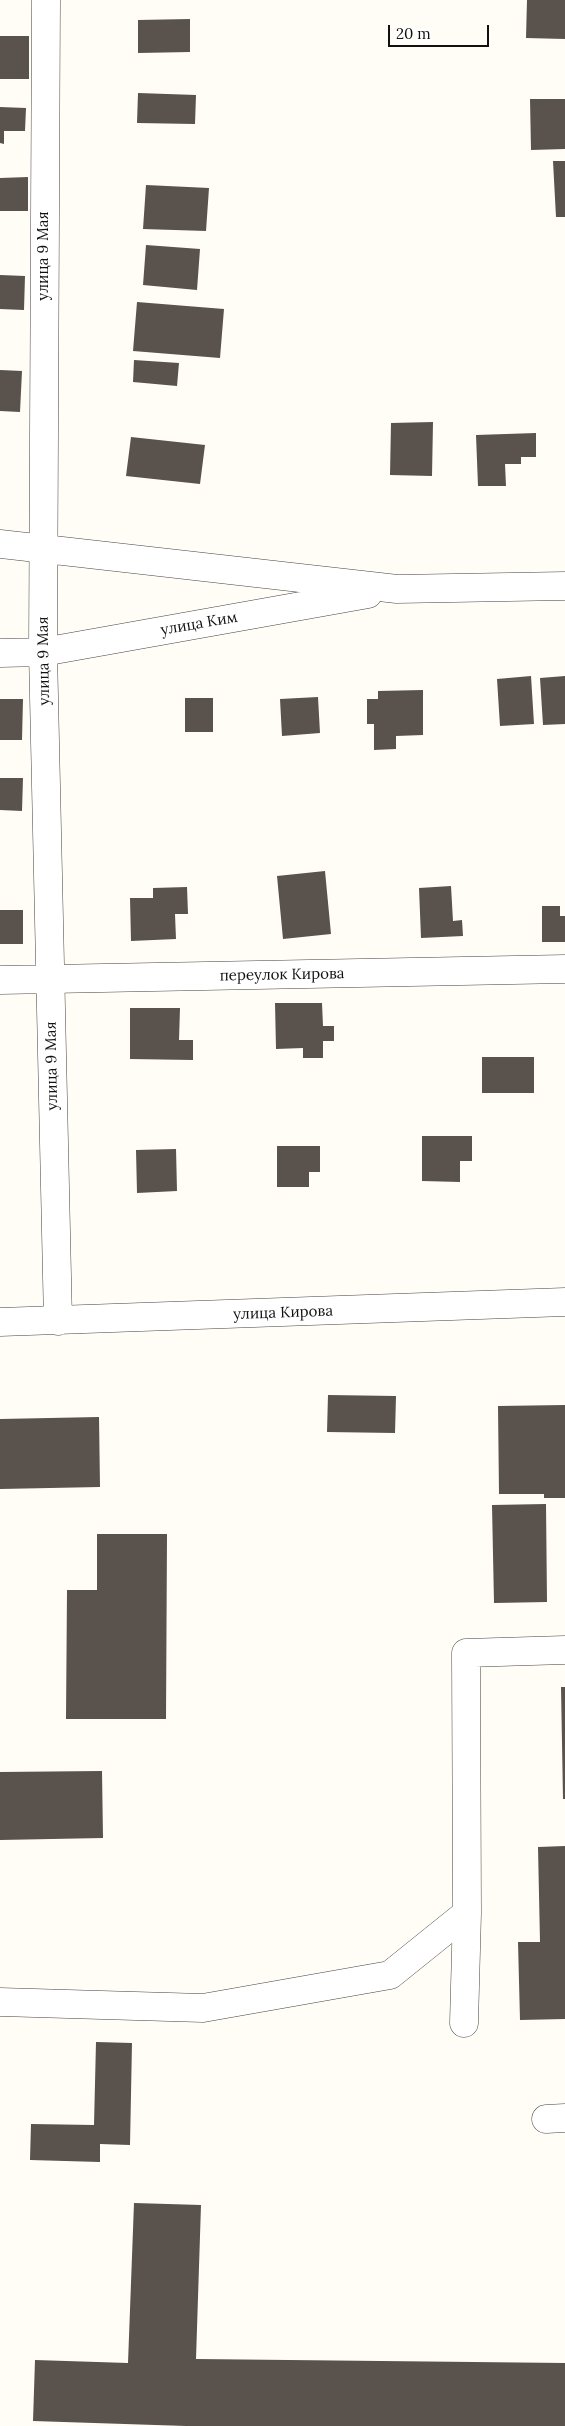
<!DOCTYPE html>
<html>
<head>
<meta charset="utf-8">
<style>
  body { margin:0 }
  #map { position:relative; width:565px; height:2426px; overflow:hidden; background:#fffdf5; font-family:Lora,serif }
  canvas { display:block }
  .scale { position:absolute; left:388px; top:25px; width:101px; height:22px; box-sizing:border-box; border:2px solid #111; border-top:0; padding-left:6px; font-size:15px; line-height:18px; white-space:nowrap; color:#111; -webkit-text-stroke:4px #fff; paint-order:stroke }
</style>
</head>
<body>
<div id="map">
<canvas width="565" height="2426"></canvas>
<div class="scale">20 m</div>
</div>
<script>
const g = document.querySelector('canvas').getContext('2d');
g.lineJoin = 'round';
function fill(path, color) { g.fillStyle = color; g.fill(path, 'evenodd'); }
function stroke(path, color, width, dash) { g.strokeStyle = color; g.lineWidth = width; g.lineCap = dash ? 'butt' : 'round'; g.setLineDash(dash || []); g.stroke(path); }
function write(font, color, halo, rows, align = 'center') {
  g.font = font + ' Lora,serif'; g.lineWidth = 5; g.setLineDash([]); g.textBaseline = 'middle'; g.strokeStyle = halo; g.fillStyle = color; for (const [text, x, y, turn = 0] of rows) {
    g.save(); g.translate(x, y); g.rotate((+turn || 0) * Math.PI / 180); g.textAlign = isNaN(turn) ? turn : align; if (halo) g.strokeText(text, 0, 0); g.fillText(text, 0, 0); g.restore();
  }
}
const building = new Path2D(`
  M 527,0 L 565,0 L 565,39 L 526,38 Z
  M 190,19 L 190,52 L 138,53 L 138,20 Z
  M 0,36 L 29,36 L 29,79 L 0,79 Z
  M 138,93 L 196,95 L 195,124 L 137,123 Z
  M 530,99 L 565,99 L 565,149 L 531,150 Z
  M 0,107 L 26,108 L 25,131 L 4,131 L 4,144 L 0,143 Z
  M 553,161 L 565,161 L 565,217 L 556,217 Z
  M 28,177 L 28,211 L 0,211 L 0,178 Z
  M 146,185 L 209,188 L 206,231 L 143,229 Z
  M 146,245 L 200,249 L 197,290 L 143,285 Z
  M 0,275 L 25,276 L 24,310 L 0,309 Z
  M 137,302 L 224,309 L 220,358 L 133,351 Z
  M 134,360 L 179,363 L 177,386 L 133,382 Z
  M 0,370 L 22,371 L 20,412 L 0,411 Z
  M 433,422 L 432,476 L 390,475 L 391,423 Z
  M 536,433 L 536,457 L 521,457 L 521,464 L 505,464 L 506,486 L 478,486 L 476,435 Z
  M 131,437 L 205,445 L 200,484 L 126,476 Z
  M 531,676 L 534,724 L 500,726 L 497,679 Z
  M 565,676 L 565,724 L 543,725 L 540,678 Z
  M 423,690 L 423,735 L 396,736 L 396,749 L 374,750 L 374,724 L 367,724 L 367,699 L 378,699 L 378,691 Z
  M 318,697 L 320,733 L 282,736 L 280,699 Z
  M 185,698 L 213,698 L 213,732 L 185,732 Z
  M 0,699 L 23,699 L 22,740 L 0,740 Z
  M 0,778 L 23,778 L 22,811 L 0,810 Z
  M 325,871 L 331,934 L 283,939 L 277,876 Z
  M 451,886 L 453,921 L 462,920 L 463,936 L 421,938 L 419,888 Z
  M 187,887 L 188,914 L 175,914 L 176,939 L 131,941 L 130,898 L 153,898 L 153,888 Z
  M 542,906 L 560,906 L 560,916 L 565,916 L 565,942 L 542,942 Z
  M 0,910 L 23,910 L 23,944 L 0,944 Z
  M 275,1003 L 322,1003 L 323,1026 L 334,1026 L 334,1041 L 323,1041 L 323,1058 L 303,1058 L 303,1048 L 276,1049 Z
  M 130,1008 L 180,1008 L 179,1040 L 193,1040 L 193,1060 L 130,1059 Z
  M 482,1057 L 534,1057 L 534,1093 L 482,1093 Z
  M 422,1136 L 472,1136 L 472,1161 L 460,1161 L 460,1182 L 422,1181 Z
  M 277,1146 L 320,1146 L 320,1172 L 309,1172 L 309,1187 L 277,1187 Z
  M 176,1149 L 177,1191 L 137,1193 L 136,1150 Z
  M 328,1395 L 396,1396 L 395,1433 L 327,1432 Z
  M 565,1405 L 565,1498 L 544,1498 L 544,1494 L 499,1494 L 498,1406 Z
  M 99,1417 L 100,1487 L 0,1489 L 0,1419 Z
  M 546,1504 L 547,1602 L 494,1603 L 492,1505 Z
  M 97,1534 L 167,1534 L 166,1719 L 66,1719 L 67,1590 L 97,1590 Z
  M 561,1687 L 565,1687 L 565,1799 L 563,1799 Z
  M 102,1771 L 103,1838 L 0,1840 L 0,1772 Z
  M 565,1846 L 565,2019 L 520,2020 L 518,1942 L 540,1942 L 538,1847 Z
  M 96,2042 L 132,2043 L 130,2145 L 100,2144 L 100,2162 L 30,2160 L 31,2124 L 94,2125 Z
  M 134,2203 L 201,2205 L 196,2359 L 565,2363 L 565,2426 L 186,2426 L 33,2421 L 35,2360 L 128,2363 Z`);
const minor = new Path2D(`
  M 46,0 L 43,652 L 58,1321
  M 0,544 L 397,589 L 565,586
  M 0,653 L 43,652 L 368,594
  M 0,980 L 565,969
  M 0,1322 L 565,1302
  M 0,2002 L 203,2008 L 390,1975 L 467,1913 L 466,1653 L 565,1650
  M 464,2023 L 467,1913
  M 546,2119 L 565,2118`);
const streetNames = [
  ["улица 9 Мая",44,256,-90],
  ["улица Ким",199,624,-10],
  ["улица 9 Мая",44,661,-91],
  ["переулок Кирова",282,975,-1],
  ["улица 9 Мая",52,1066,-91],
  ["улица Кирова",283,1313,-2]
];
fill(building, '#5a524d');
stroke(minor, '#444', 29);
stroke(minor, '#fff', 28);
write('15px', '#111', '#fff', streetNames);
</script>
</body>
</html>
